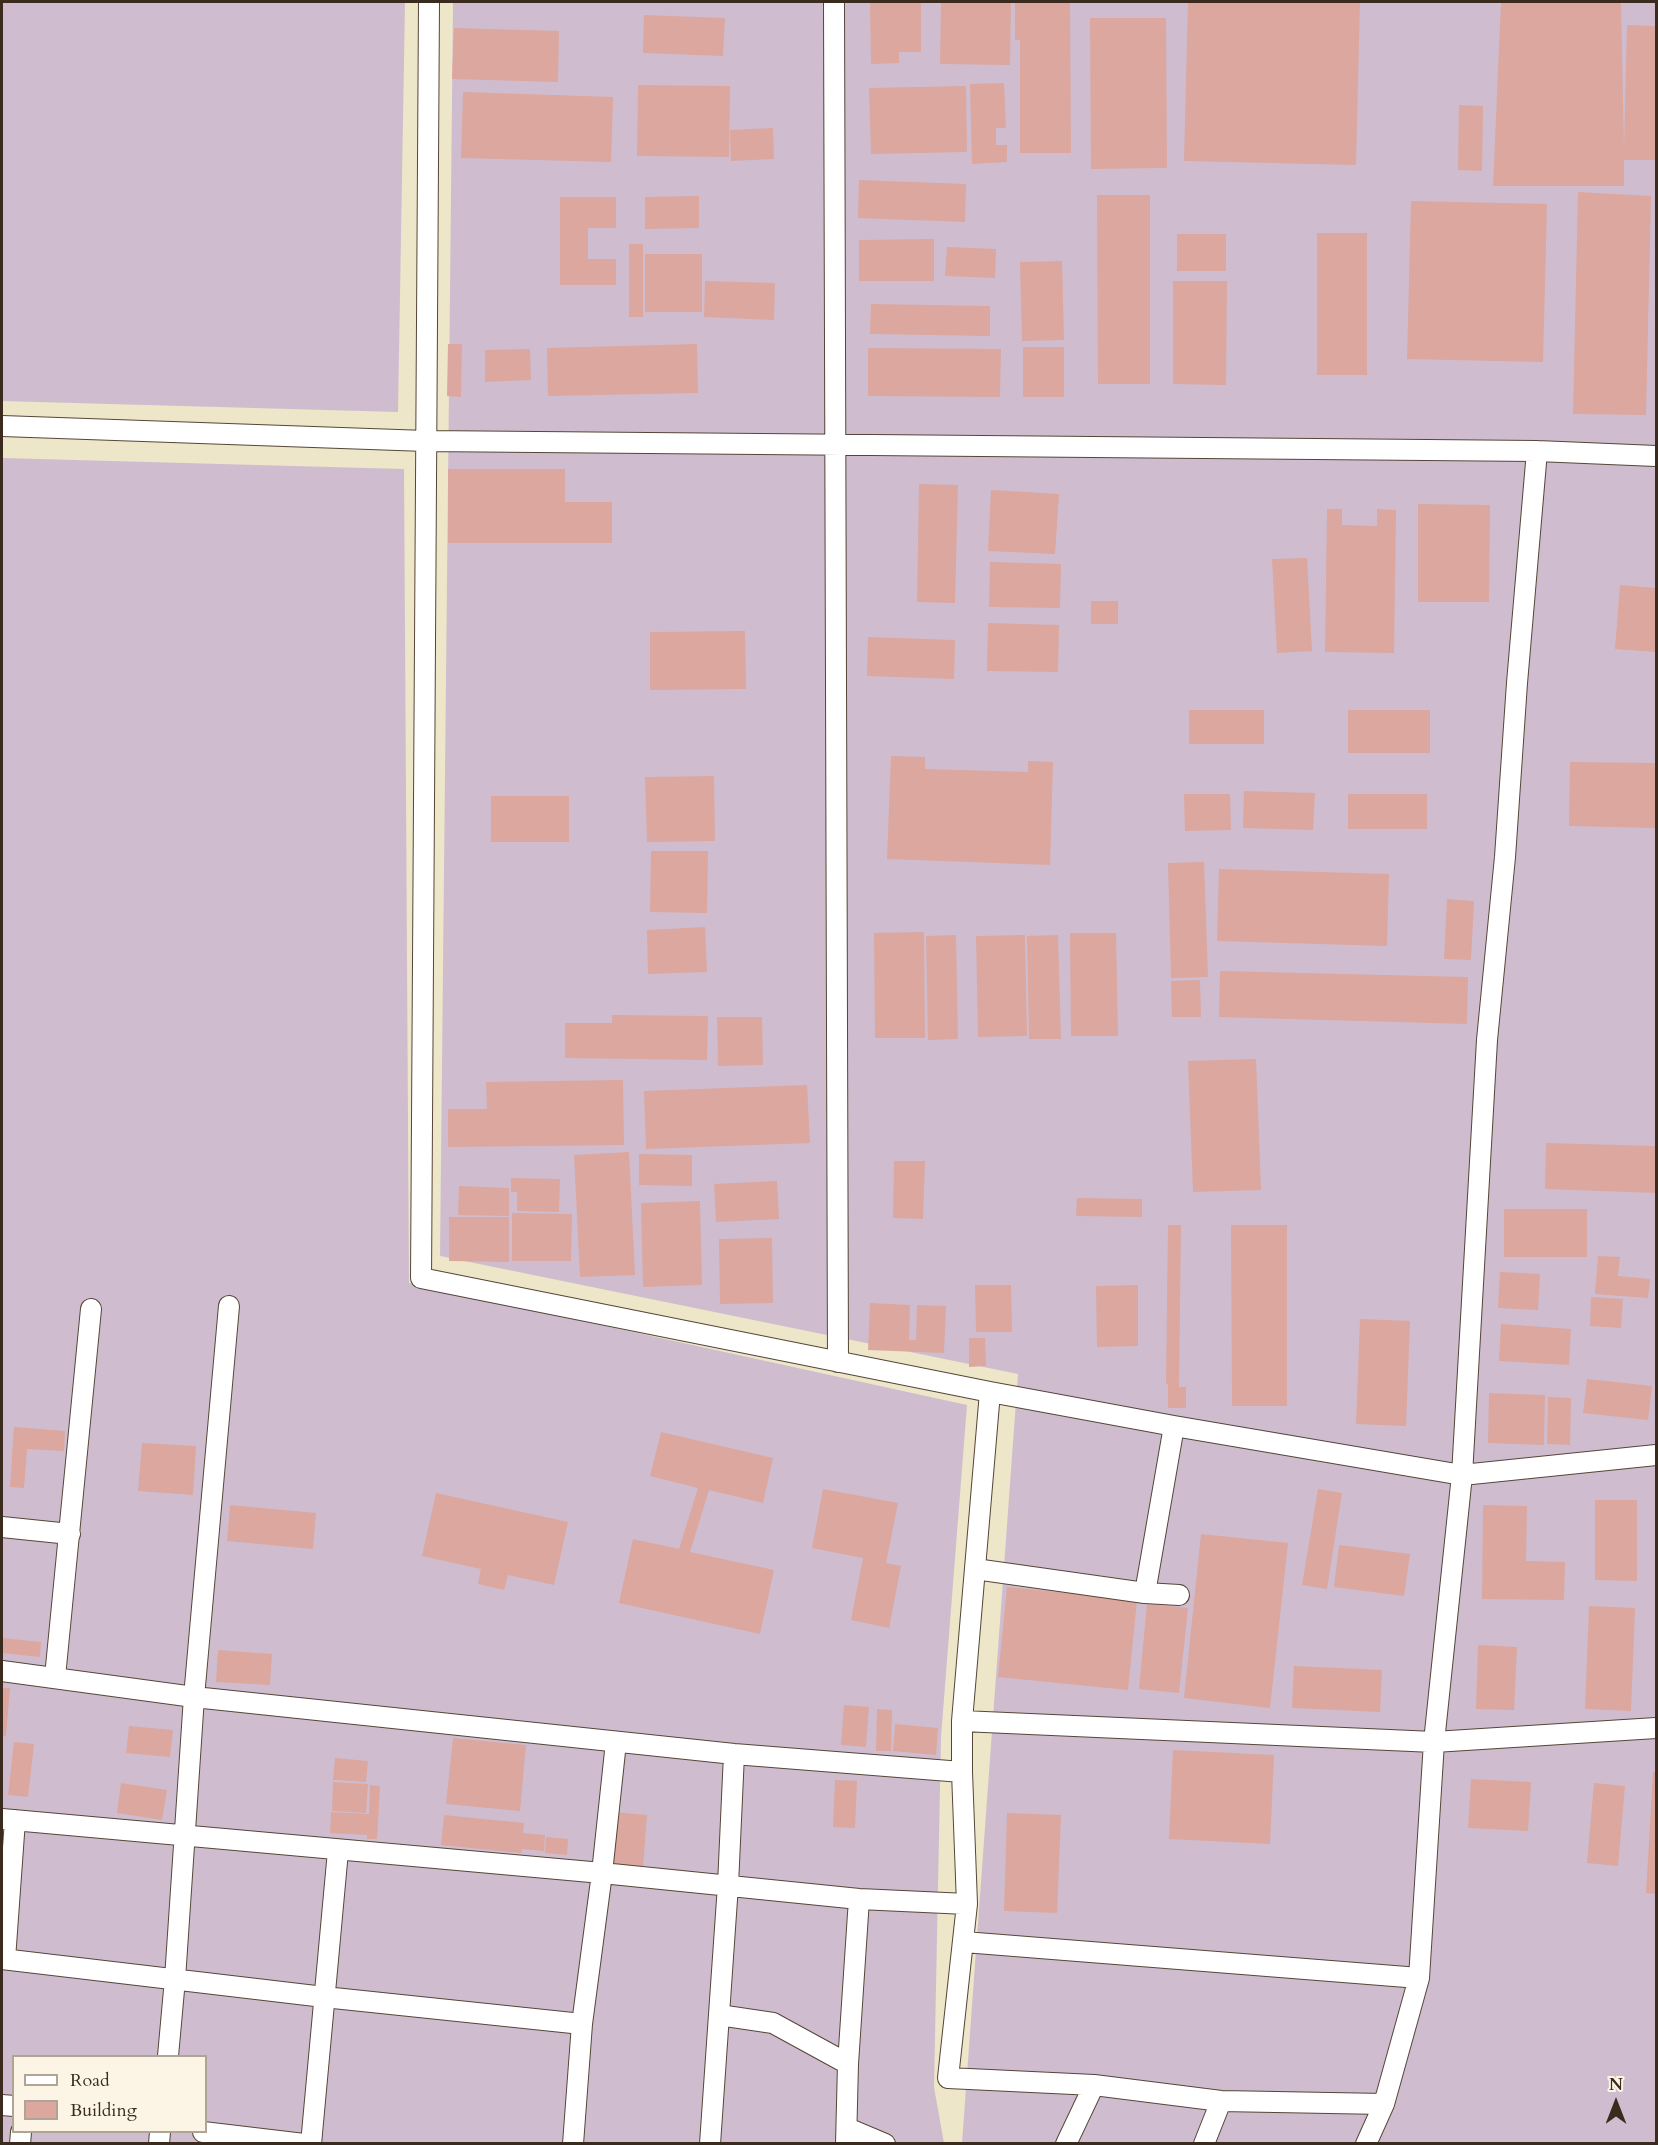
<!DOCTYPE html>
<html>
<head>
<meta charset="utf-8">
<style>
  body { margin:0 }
  #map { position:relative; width:1658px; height:2145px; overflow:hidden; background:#ede6c8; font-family:Cardo,serif }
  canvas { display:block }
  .frame { position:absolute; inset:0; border:3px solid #3b2a1e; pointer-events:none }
  .legend { position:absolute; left:12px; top:2055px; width:195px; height:78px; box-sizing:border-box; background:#fcf5e5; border:2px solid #afa495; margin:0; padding:8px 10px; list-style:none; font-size:18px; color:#3b2a1e }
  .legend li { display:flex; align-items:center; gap:12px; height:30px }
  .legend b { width:30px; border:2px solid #afa495 }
  .north { position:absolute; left:1586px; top:2073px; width:60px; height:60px; -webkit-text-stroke:4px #fcf5e5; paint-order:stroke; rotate:0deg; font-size:16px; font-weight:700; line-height:24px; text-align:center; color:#3b2a1e }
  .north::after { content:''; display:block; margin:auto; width:21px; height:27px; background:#3b2a1e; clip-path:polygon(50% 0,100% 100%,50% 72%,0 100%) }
</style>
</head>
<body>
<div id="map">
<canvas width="1658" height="2145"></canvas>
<div class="frame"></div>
<ul class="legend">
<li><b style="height:8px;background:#fff"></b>Road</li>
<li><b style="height:16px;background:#dba79f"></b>Building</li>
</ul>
<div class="north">N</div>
</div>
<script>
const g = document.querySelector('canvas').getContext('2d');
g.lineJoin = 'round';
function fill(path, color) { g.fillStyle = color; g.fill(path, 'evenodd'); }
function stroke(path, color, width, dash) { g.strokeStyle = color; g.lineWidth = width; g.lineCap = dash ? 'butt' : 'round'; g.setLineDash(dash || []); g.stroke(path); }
const industrial = new Path2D(`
  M 2,2 L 405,2 L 398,412 L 2,401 Z
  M 453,2 L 1656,2 L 1656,2143 L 962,2143 L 1018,1374 L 440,1256 Z
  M 2,458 L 404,469 L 409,1283 L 967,1405 L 941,1737 L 934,2087 L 944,2143 L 2,2144 ZM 14,2056 L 206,2056 L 206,2132 L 14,2132 Z`);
const building = new Path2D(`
  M 870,2 L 921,2 L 921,52 L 899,52 L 899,63 L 871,64 Z
  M 941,2 L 1011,2 L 1010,65 L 940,64 Z
  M 1015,2 L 1070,2 L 1071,153 L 1020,153 L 1020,40 L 1015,40 Z
  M 1188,2 L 1360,2 L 1356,165 L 1184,161 Z
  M 1501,2 L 1621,2 L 1624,149 L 1627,25 L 1656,26 L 1656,160 L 1624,160 L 1624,186 L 1493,186 Z
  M 644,15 L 725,18 L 723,56 L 643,53 Z
  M 1090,18 L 1166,18 L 1167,168 L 1091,169 Z
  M 454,28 L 559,31 L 558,82 L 452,79 Z
  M 1004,83 L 1006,128 L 996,128 L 996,145 L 1007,145 L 1007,162 L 972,164 L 970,84 Z
  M 638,85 L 730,86 L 729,157 L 637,156 Z
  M 966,86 L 967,152 L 871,154 L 869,88 Z
  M 463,92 L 613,97 L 611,162 L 461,158 Z
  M 1459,105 L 1483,106 L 1482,171 L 1458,170 Z
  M 773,128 L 774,159 L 731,161 L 730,130 Z
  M 859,180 L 966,184 L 965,222 L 858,218 Z
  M 1578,192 L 1651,196 L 1646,415 L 1573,414 Z
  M 1097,195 L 1150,195 L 1150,384 L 1098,384 Z
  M 699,196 L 699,228 L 645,229 L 645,197 Z
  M 560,197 L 616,197 L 616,228 L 588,228 L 588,259 L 616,259 L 616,285 L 560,285 Z
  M 1411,201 L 1547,204 L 1543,362 L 1407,359 Z
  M 1317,233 L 1367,233 L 1367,375 L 1317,375 Z
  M 1177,234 L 1226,234 L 1226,271 L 1177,271 Z
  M 934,239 L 934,281 L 859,281 L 859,240 Z
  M 629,244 L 643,244 L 643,317 L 629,317 Z
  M 947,247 L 996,249 L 995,278 L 945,276 Z
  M 645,254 L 702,254 L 702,312 L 645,312 Z
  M 1062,261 L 1064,340 L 1022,341 L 1020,262 Z
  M 705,281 L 775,283 L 774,320 L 704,317 Z
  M 1173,281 L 1227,281 L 1226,385 L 1173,384 Z
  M 871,304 L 990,306 L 990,336 L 870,334 Z
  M 448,344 L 462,344 L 461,397 L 447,396 Z
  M 697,344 L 698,393 L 548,396 L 547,348 Z
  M 1023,347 L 1064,347 L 1064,397 L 1023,397 Z
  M 868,348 L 1001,349 L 1000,397 L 868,396 Z
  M 530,349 L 531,380 L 485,382 L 485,350 Z
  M 448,469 L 565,469 L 565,502 L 612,502 L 612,543 L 448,543 Z
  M 919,484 L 958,485 L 955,603 L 917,602 Z
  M 991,490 L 1059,494 L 1055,554 L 988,551 Z
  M 1418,504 L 1490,505 L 1489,602 L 1418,602 Z
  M 1327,509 L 1342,509 L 1342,525 L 1377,526 L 1377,509 L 1396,510 L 1394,653 L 1325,652 Z
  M 1307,558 L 1312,651 L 1277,653 L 1272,559 Z
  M 990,562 L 1061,564 L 1060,608 L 989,607 Z
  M 1620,585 L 1656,588 L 1656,652 L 1615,649 Z
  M 1091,601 L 1118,601 L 1118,624 L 1091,624 Z
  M 988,623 L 1059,625 L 1058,672 L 987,671 Z
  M 745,631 L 746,689 L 650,690 L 650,632 Z
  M 868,637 L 955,640 L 954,679 L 867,676 Z
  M 1189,710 L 1264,710 L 1264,744 L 1189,744 Z
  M 1348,710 L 1430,710 L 1430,753 L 1348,753 Z
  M 891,756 L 925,757 L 925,769 L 1028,772 L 1028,761 L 1053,762 L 1050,865 L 887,859 Z
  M 1570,762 L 1656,763 L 1656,828 L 1569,826 Z
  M 714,776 L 715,841 L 647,842 L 645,777 Z
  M 1244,791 L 1315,793 L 1313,830 L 1243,828 Z
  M 1184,794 L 1230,794 L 1231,830 L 1185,831 Z
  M 1348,794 L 1427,794 L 1427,829 L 1348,829 Z
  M 491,796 L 569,796 L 569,842 L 491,842 Z
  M 651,851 L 708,851 L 707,913 L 650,912 Z
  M 1204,862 L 1208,977 L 1171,978 L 1168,863 Z
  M 1219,869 L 1389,874 L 1387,946 L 1217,941 Z
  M 1447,899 L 1474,901 L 1471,960 L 1444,959 Z
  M 705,927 L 707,972 L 648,974 L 647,930 Z
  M 924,932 L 925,1038 L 875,1038 L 874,933 Z
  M 1070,933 L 1116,933 L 1118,1036 L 1071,1036 Z
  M 956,935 L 958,1039 L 928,1040 L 926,936 Z
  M 1025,935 L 1027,1036 L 978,1037 L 976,936 Z
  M 1058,935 L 1061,1039 L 1029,1039 L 1027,936 Z
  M 1220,971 L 1468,977 L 1467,1024 L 1219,1017 Z
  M 1200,980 L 1201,1017 L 1172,1017 L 1171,981 Z
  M 612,1015 L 708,1016 L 707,1060 L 565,1058 L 565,1023 L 612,1023 Z
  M 717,1017 L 762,1017 L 763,1065 L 718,1066 Z
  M 1256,1059 L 1261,1190 L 1193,1192 L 1188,1061 Z
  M 623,1080 L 624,1145 L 448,1147 L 448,1109 L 487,1109 L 486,1082 Z
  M 807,1085 L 810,1143 L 646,1149 L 644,1091 Z
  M 1546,1143 L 1656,1146 L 1656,1193 L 1545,1189 Z
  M 629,1152 L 635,1275 L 580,1277 L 574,1155 Z
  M 639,1154 L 692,1155 L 692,1186 L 639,1185 Z
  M 894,1161 L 925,1161 L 923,1219 L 893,1218 Z
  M 511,1178 L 560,1179 L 559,1212 L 517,1211 L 517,1192 L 511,1192 Z
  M 777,1181 L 779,1219 L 716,1222 L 714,1184 Z
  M 459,1186 L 509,1188 L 509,1216 L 458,1215 Z
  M 1077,1198 L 1142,1199 L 1142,1217 L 1076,1216 Z
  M 700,1201 L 702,1285 L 643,1287 L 641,1203 Z
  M 1504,1209 L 1587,1209 L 1587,1257 L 1504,1257 Z
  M 512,1213 L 572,1214 L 571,1261 L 512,1261 Z
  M 449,1217 L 509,1217 L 509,1262 L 449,1261 Z
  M 1168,1225 L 1181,1225 L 1179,1387 L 1186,1387 L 1186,1408 L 1168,1408 L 1168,1384 L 1166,1384 Z
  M 1231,1225 L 1287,1225 L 1287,1406 L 1232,1406 Z
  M 772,1238 L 773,1303 L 720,1304 L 719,1239 Z
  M 1598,1256 L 1620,1257 L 1618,1276 L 1650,1279 L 1648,1298 L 1595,1294 Z
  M 1500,1272 L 1540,1274 L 1538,1310 L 1498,1308 Z
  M 975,1285 L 1011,1285 L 1012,1332 L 976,1332 Z
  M 1138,1285 L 1138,1346 L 1097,1347 L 1096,1286 Z
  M 1591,1297 L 1623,1299 L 1621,1328 L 1590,1326 Z
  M 870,1303 L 910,1305 L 909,1340 L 916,1340 L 917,1305 L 946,1306 L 944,1353 L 868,1350 Z
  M 1360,1319 L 1410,1321 L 1406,1426 L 1356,1424 Z
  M 1501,1324 L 1571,1329 L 1569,1365 L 1499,1361 Z
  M 969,1338 L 985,1338 L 986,1366 L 969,1367 Z
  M 1587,1379 L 1652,1386 L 1648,1420 L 1583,1413 Z
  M 1489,1393 L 1545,1395 L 1544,1445 L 1488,1443 Z
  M 1548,1397 L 1571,1398 L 1570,1445 L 1547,1444 Z
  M 14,1427 L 65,1431 L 64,1451 L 27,1449 L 24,1488 L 10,1487 Z
  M 661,1432 L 773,1458 L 763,1503 L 709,1490 L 690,1552 L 774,1570 L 760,1634 L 619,1603 L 633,1539 L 679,1549 L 698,1488 L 650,1476 Z
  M 142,1443 L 196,1446 L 193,1495 L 138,1491 Z
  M 823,1489 L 898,1503 L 886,1563 L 901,1566 L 889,1628 L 851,1620 L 863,1558 L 812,1548 Z
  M 1318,1489 L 1342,1493 L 1327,1589 L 1302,1585 Z
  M 436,1493 L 568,1522 L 554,1585 L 508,1575 L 504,1590 L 478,1584 L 481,1569 L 422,1556 Z
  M 1595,1500 L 1637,1500 L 1637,1581 L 1595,1580 Z
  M 230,1505 L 316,1513 L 313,1549 L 227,1541 Z
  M 1483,1505 L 1527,1506 L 1526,1561 L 1565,1562 L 1564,1600 L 1482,1599 Z
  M 1201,1534 L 1288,1543 L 1270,1708 L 1184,1698 Z
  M 1339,1545 L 1410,1554 L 1404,1596 L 1334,1587 Z
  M 1007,1587 L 1137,1600 L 1128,1690 L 998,1677 Z
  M 1147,1604 L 1188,1608 L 1179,1693 L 1139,1689 Z
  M 1589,1606 L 1635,1608 L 1631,1711 L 1585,1709 Z
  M 2,1638 L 41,1642 L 40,1657 L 2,1653 Z
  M 1478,1645 L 1517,1647 L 1514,1710 L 1476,1709 Z
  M 218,1650 L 272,1654 L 270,1685 L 216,1682 Z
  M 1294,1666 L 1382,1670 L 1380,1712 L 1292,1708 Z
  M 2,1688 L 10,1688 L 6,1736 L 2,1735 Z
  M 844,1705 L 869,1707 L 866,1747 L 841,1745 Z
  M 877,1709 L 892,1710 L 891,1751 L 876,1751 Z
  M 895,1724 L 938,1728 L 936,1755 L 893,1751 Z
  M 129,1726 L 173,1730 L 170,1757 L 126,1753 Z
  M 453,1738 L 526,1745 L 520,1811 L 446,1804 Z
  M 14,1742 L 34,1744 L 28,1797 L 8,1795 Z
  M 1173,1750 L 1274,1755 L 1270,1844 L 1169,1839 Z
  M 335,1758 L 368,1761 L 366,1782 L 333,1780 Z
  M 1653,1772 L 1656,1772 L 1656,1894 L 1646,1893 Z
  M 1471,1779 L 1531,1782 L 1528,1831 L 1468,1828 Z
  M 835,1780 L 857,1781 L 855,1828 L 833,1827 Z
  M 333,1782 L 368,1784 L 366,1813 L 332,1811 Z
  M 121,1783 L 167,1790 L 162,1820 L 117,1813 Z
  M 1594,1783 L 1625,1786 L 1618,1866 L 1587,1863 Z
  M 370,1785 L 380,1786 L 377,1839 L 367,1839 L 367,1835 L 330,1833 L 331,1812 L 369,1814 Z
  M 613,1812 L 647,1815 L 643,1867 L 609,1864 Z
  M 1007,1813 L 1061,1815 L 1057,1913 L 1004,1911 Z
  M 444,1815 L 524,1823 L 523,1833 L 545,1835 L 544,1851 L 522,1849 L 521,1853 L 441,1845 Z
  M 546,1837 L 568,1839 L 567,1855 L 545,1853 Z`);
const street = new Path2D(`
  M 429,2 L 421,1278 L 990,1392 L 1174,1426 L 1462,1475 L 1656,1455
  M 834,2 L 838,1362
  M 2,426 L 426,441 L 1537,451 L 1656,456
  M 990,1392 L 962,1721 L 962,1772 L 967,1904 L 948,2078 L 1094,2085 L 1221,2101 L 1384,2104
  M 2,1527 L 70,1534
  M 975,1569 L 1145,1593 L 1179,1595
  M 1145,1593 L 1174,1426
  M 2,1671 L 194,1697 L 734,1754 L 962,1772
  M 55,1677 L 91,1309
  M 962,1721 L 1434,1742 L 1656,1728
  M 2,1819 L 602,1873 L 859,1899 L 967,1904
  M 964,1942 L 1419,1978
  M 2,1959 L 324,1997 L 582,2024
  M 5,1959 L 15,1820
  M 719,2015 L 773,2023 L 848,2064
  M 168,2056 L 175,1979 L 194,1697 L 229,1306
  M 2,2105 L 14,2106
  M 847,2128 L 885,2144
  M 203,2132 L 304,2144
  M 20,2144 L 21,2132
  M 159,2144 L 160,2132
  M 311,2144 L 338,1851
  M 573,2144 L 582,2024 L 602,1873 L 616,1742
  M 710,2144 L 728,1885 L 734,1754
  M 846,2144 L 848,2064 L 859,1899
  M 1066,2144 L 1094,2085
  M 1204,2144 L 1221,2101
  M 1366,2144 L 1384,2104 L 1419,1978 L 1434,1742 L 1462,1475 L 1487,1040 L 1505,857 L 1517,683 L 1537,451`);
fill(industrial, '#cfbdcf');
fill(building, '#dba79f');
stroke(street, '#564638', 22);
stroke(street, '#fff', 20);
</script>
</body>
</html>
